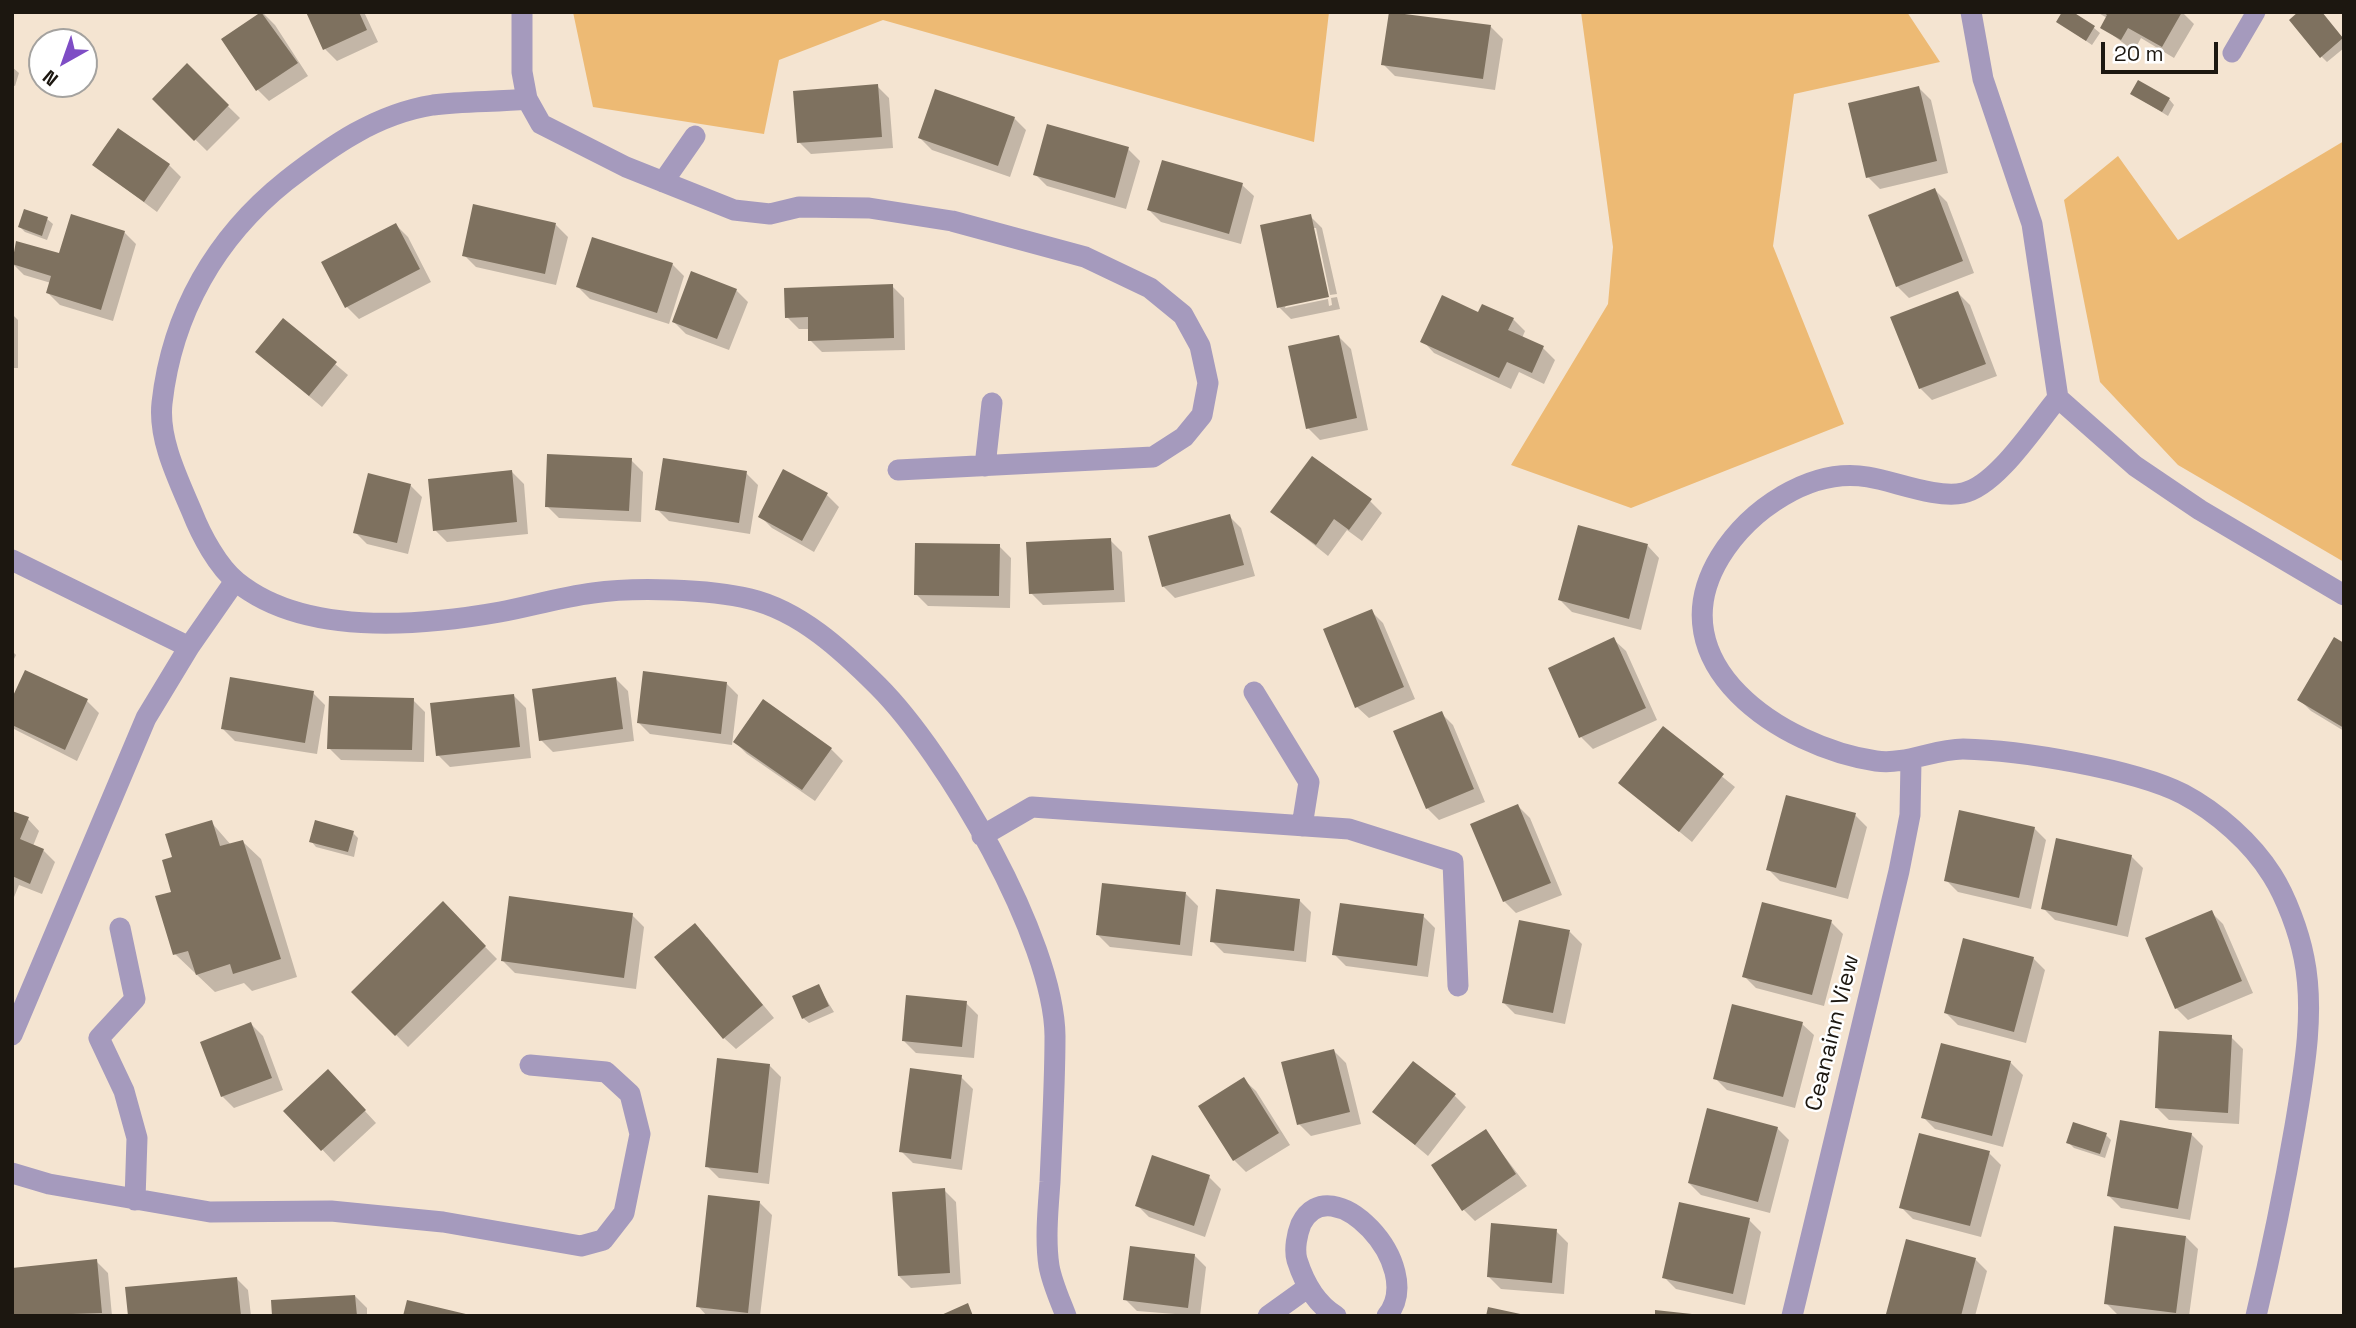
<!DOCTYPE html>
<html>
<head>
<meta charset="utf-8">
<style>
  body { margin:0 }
  #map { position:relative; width:2356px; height:1328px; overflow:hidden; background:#f4e4d1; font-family:"Space Grotesk",sans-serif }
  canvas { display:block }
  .frame { position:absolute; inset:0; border:14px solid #1c1710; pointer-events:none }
  .north { position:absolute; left:28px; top:28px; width:70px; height:70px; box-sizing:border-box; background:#fff; border:2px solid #a4a29f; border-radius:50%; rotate:220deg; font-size:19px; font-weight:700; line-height:28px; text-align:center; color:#1c1710 }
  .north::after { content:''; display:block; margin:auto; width:24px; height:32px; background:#7e4dc5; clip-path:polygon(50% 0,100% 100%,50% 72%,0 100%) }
  .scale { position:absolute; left:2101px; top:42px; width:117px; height:32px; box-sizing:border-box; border:4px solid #1c1710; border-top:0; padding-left:9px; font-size:21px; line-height:24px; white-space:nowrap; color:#1c1710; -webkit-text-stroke:5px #fff; paint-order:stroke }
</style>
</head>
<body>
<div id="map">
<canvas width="2356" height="1328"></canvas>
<div class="frame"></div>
<div class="north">N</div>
<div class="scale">20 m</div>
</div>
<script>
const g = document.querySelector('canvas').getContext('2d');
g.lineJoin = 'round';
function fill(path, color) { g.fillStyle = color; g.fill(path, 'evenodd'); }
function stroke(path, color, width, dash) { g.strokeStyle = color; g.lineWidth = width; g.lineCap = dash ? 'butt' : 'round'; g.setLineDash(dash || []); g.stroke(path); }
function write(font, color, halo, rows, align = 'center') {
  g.font = font + ' "Space Grotesk",sans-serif'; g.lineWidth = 5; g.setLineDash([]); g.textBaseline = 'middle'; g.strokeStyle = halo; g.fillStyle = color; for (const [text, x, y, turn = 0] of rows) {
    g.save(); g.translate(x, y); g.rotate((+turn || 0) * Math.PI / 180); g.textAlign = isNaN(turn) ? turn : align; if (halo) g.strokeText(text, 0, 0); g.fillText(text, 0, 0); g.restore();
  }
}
const green = new Path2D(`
  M 573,12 L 1329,12 L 1314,142 L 883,20 L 779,60 L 764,134 L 593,107 Z
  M 1581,12 L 1907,12 L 1940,62 L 1794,94 L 1773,246 L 1844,424 L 1631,508 L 1511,465 L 1608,304 L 1613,247 Z
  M 2344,141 L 2344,562 L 2178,465 L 2100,382 L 2064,200 L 2118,156 L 2178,240 Z`);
const shadow = new Path2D(`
  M 308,12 L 364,12 L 378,42 L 337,61 L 325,49 Z
  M 2097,12 L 2182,12 L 2194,24 L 2174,58 L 2141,38 L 2134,51 L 2102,27 L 2107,18 Z
  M 2321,12 L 2344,40 L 2344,48 L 2327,62 L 2321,56 Z
  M 263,13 L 275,25 L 308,76 L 269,101 L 257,89 L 224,39 Z
  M 2058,22 L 2094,28 L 2100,33 L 2092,45 Z
  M 1491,27 L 1503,39 L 1495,90 L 1395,76 L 1383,64 Z
  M 187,66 L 240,118 L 207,151 L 154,99 Z
  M 12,67 L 19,73 L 15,86 L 12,85 Z
  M 877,86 L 889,98 L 893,148 L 811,154 L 799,142 Z
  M 1919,88 L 1931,100 L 1948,173 L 1880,189 L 1868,177 Z
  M 2132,94 L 2169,99 L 2174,105 L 2168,116 Z
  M 1014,118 L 1026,130 L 1010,177 L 932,150 L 920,138 Z
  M 1128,149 L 1140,161 L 1126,209 L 1047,186 L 1035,174 Z
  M 94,165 L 169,165 L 181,177 L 157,212 Z
  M 1242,185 L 1254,196 L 1241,244 L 1161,222 L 1149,210 Z
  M 1935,190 L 1947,202 L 1974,273 L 1909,298 L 1897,286 Z
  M 1310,216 L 1322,228 L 1337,294 L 1330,295 L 1316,228 L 1312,228 L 1285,308 L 1328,299 L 1329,306 L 1332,305 L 1331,298 L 1337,297 L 1340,309 L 1291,319 L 1279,307 Z
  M 47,219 L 53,224 L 47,240 L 25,232 L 20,227 Z
  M 396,225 L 408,237 L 431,282 L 359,319 L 347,307 L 323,262 Z
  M 556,225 L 568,237 L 556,285 L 476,267 L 464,255 Z
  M 124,232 L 136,244 L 113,321 L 60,305 L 48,293 L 51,283 L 24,275 L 12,263 L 18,243 L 60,256 Z
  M 672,264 L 684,276 L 669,324 L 590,299 L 578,287 Z
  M 892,286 L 904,298 L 905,350 L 822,352 L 810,340 L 810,329 L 799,329 L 787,317 Z
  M 736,290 L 748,302 L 729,350 L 686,334 L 674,322 Z
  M 1958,293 L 1970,305 L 1997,376 L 1932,400 L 1920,388 Z
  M 12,314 L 18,320 L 18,368 L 12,368 Z
  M 1479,314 L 1513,319 L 1525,331 L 1522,338 L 1543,348 L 1555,360 L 1544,384 L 1519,372 L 1511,389 L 1434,353 L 1423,341 Z
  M 283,320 L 348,375 L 322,407 L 269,363 Z
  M 1339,337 L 1351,349 L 1368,430 L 1320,440 L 1308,428 Z
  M 631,460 L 643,472 L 641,522 L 559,518 L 547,506 Z
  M 512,472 L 524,484 L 528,534 L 447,542 L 435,530 Z
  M 746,473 L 758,485 L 750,534 L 669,521 L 657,509 Z
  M 410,485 L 422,497 L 408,554 L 367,544 L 355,532 Z
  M 827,495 L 839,507 L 814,552 L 772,528 L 760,516 Z
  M 1370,501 L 1382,513 L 1362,541 L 1347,530 L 1328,556 L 1273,512 Z
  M 1229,516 L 1241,528 L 1255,576 L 1175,598 L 1163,586 Z
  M 1110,540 L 1122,552 L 1125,602 L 1043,605 L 1031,593 Z
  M 999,546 L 1011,558 L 1010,608 L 928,606 L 916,594 Z
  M 1648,546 L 1659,558 L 1641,630 L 1572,612 L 1560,600 Z
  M 1371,611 L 1383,623 L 1415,699 L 1369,718 L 1357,707 Z
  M 1614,640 L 1626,651 L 1657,720 L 1593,749 L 1581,737 Z
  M 2344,645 L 2344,731 L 2311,711 L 2299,699 Z
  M 12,651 L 16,655 L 12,663 Z
  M 616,679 L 628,691 L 634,741 L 553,752 L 541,740 Z
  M 726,683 L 738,695 L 732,745 L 650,734 L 638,722 Z
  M 313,693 L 325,705 L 317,754 L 235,741 L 223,729 Z
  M 514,696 L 526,708 L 531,758 L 450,767 L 438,755 Z
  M 413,700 L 425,712 L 424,762 L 341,760 L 329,748 Z
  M 87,701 L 99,713 L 77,761 L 12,728 L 12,702 Z
  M 1441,713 L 1453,725 L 1485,802 L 1439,820 L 1427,808 Z
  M 1663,729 L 1735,787 L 1692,842 L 1620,783 Z
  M 735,742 L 831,749 L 843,761 L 815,801 L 747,754 Z
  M 1518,806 L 1530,818 L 1562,895 L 1516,913 L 1504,901 Z
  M 12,812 L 28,819 L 39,831 L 33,846 L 43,850 L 55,862 L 42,894 L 19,885 L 12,902 Z
  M 1855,815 L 1867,827 L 1848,899 L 1780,881 L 1768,869 Z
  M 211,822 L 231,845 L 243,842 L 261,859 L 297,977 L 252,991 L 244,983 L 215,992 L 175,954 L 174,858 Z
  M 2034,828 L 2046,840 L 2031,909 L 1958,892 L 1946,880 Z
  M 353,833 L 358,838 L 354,857 L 316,847 L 311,841 Z
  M 2131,856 L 2143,868 L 2128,937 L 2055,920 L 2043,908 Z
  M 1186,894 L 1198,906 L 1192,956 L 1110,947 L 1098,935 Z
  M 1299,900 L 1311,912 L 1306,962 L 1224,953 L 1212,941 Z
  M 443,904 L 497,959 L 408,1047 L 354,992 Z
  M 2211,912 L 2223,924 L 2253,993 L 2188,1020 L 2176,1008 Z
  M 632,915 L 644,927 L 636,989 L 515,973 L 503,961 Z
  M 1423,916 L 1435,928 L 1428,977 L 1346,966 L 1334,954 Z
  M 1831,922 L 1843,934 L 1824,1006 L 1756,988 L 1744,976 Z
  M 1570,932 L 1582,944 L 1565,1024 L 1515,1014 L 1503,1002 Z
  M 707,937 L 774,1018 L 736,1049 L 724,1038 Z
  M 2033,958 L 2045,970 L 2026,1043 L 1958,1025 L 1946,1013 Z
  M 818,986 L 834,1012 L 809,1023 L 803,1018 Z
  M 966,1003 L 978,1015 L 974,1058 L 916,1053 L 904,1041 Z
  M 251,1024 L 263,1036 L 283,1090 L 234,1108 L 222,1096 Z
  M 1802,1024 L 1814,1035 L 1795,1108 L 1727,1090 L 1715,1078 Z
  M 2231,1037 L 2243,1049 L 2239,1124 L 2169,1120 L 2157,1108 Z
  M 1942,1045 L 2011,1063 L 2023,1075 L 2003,1147 L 1935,1129 L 1923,1117 Z
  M 1334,1051 L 1346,1063 L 1361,1124 L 1311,1136 L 1299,1124 Z
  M 769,1065 L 781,1077 L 769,1184 L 719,1178 L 707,1166 Z
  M 961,1077 L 973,1089 L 962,1170 L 913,1163 L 901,1151 Z
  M 1244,1080 L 1256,1091 L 1290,1145 L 1246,1172 L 1234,1160 L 1201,1106 Z
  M 340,1084 L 376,1123 L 334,1162 L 286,1111 Z
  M 1454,1095 L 1466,1107 L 1428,1156 L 1375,1112 Z
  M 1777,1128 L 1789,1140 L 1770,1213 L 1701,1195 L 1689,1183 Z
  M 1485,1131 L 1527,1186 L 1475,1221 L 1463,1209 Z
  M 2191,1134 L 2203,1146 L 2190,1220 L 2121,1208 L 2109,1196 Z
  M 2106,1135 L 2111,1140 L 2105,1158 L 2074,1148 L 2068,1142 Z
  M 1989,1153 L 2001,1165 L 1981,1237 L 1913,1219 L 1901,1207 Z
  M 1153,1158 L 1209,1177 L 1221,1189 L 1205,1237 L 1149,1217 L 1137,1205 Z
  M 944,1190 L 956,1202 L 961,1284 L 911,1288 L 899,1276 Z
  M 760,1203 L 772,1215 L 760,1316 L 707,1316 L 698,1306 Z
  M 1749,1220 L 1761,1232 L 1745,1305 L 1676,1289 L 1664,1277 Z
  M 1556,1231 L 1568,1243 L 1564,1294 L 1501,1289 L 1489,1277 Z
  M 2186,1237 L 2198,1249 L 2189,1316 L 2118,1315 L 2106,1303 Z
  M 1194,1255 L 1206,1267 L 1200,1316 L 1137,1311 L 1125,1299 Z
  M 1975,1259 L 1987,1271 L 1975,1316 L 1888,1314 Z
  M 96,1261 L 108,1273 L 112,1316 L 12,1316 Z
  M 236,1278 L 248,1290 L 251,1316 L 130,1316 Z
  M 355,1296 L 367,1308 L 367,1316 L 274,1316 Z`);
const building = new Path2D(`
  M 261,12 L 298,63 L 256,91 L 221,39 Z
  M 306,12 L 359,12 L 367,30 L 323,50 Z
  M 1389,12 L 1491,25 L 1483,79 L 1381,65 Z
  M 2062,12 L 2073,12 L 2095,26 L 2086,41 L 2056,22 Z
  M 2103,12 L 2182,12 L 2162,47 L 2128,28 L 2121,40 L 2100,28 L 2107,15 Z
  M 2298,12 L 2322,12 L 2343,38 L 2320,58 L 2289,20 Z
  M 187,63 L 229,105 L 194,141 L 152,99 Z
  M 2138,80 L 2170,98 L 2162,112 L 2130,94 Z
  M 878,84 L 882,137 L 797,143 L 793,91 Z
  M 1919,86 L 1937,161 L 1866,178 L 1848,103 Z
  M 935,89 L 1015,117 L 998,166 L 918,138 Z
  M 1047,124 L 1129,147 L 1115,198 L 1033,175 Z
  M 118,128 L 170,164 L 144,202 L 92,165 Z
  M 1162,160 L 1243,183 L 1229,234 L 1147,210 Z
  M 1935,188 L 1963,261 L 1896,287 L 1868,215 Z
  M 473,204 L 556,223 L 545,274 L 462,256 Z
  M 24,209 L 48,217 L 42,236 L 18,227 Z
  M 71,214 L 125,231 L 101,310 L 46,293 L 51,276 L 12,264 L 16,241 L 59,253 Z
  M 1311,214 L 1329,297 L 1277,308 L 1260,225 Z
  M 396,223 L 420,269 L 345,308 L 321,262 Z
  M 592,237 L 673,263 L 657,313 L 576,287 Z
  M 691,271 L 737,289 L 717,339 L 672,322 Z
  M 893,284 L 894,338 L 808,341 L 808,317 L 785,318 L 784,288 Z
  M 1958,291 L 1986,364 L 1919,389 L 1890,317 Z
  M 1442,295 L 1478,312 L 1482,304 L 1514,318 L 1508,330 L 1544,346 L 1532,373 L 1507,362 L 1499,378 L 1420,342 Z
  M 283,318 L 337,362 L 309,396 L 255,352 Z
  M 1339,335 L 1357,418 L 1306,429 L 1288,346 Z
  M 547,454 L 632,458 L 629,511 L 545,507 Z
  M 1312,456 L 1372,499 L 1349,530 L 1334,519 L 1316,545 L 1270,512 Z
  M 663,458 L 747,471 L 739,523 L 655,510 Z
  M 783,469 L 828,493 L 802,541 L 758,517 Z
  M 512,470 L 517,522 L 433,531 L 428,479 Z
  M 368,473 L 411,484 L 397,543 L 353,533 Z
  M 1230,514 L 1244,565 L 1162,587 L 1148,536 Z
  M 1578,525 L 1648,544 L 1629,619 L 1558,600 Z
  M 1111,538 L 1114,590 L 1029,594 L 1026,542 Z
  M 915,543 L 1000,544 L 999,596 L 914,595 Z
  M 1372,609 L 1404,687 L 1355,708 L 1323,629 Z
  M 1614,637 L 1646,708 L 1579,738 L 1548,668 Z
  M 2334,637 L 2344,643 L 2344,728 L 2297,700 Z
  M 25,670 L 88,699 L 65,750 L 12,725 L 12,698 Z
  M 643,671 L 727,682 L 721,734 L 637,723 Z
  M 230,677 L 314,691 L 305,743 L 221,729 Z
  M 616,677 L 623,729 L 539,741 L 532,689 Z
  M 514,694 L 520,747 L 436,756 L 430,703 Z
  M 329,696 L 414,698 L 412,750 L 327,749 Z
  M 763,699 L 832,748 L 802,790 L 733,742 Z
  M 1442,711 L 1474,789 L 1426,809 L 1393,731 Z
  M 1663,726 L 1724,774 L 1679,832 L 1618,783 Z
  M 1786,795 L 1856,813 L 1836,888 L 1766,870 Z
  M 1518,804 L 1551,883 L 1503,902 L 1470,824 Z
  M 1959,810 L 2035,827 L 2019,898 L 1944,881 Z
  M 12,811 L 29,817 L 20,839 L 44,849 L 30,884 L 12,876 Z
  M 212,820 L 220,846 L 243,840 L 281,959 L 233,974 L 230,964 L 196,975 L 188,951 L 173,955 L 155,896 L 171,892 L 162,860 L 172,857 L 165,834 Z
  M 315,820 L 354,831 L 348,852 L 309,842 Z
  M 2056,838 L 2132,855 L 2117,926 L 2041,909 Z
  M 1102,883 L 1186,892 L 1180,945 L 1096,935 Z
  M 1216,889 L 1300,899 L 1294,951 L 1210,942 Z
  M 509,896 L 633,913 L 624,978 L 501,961 Z
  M 443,901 L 486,946 L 395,1036 L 351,992 Z
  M 1762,902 L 1832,920 L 1812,995 L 1742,977 Z
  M 1340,903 L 1424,914 L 1417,966 L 1332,955 Z
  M 2212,910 L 2242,981 L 2175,1009 L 2145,938 Z
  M 1519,920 L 1570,930 L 1553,1013 L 1502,1003 Z
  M 695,923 L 763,1005 L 723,1039 L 654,957 Z
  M 1963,938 L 2034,957 L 2014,1032 L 1944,1013 Z
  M 819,984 L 829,1006 L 802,1019 L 792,996 Z
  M 906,995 L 967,1001 L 962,1047 L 902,1041 Z
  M 1732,1004 L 1803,1022 L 1783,1097 L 1713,1079 Z
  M 251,1022 L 272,1078 L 221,1097 L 200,1042 Z
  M 2159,1031 L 2232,1035 L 2228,1113 L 2155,1108 Z
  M 1941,1043 L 2011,1061 L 1992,1136 L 1921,1118 Z
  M 1334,1049 L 1350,1112 L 1297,1125 L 1281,1062 Z
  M 717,1058 L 770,1064 L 758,1173 L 705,1167 Z
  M 1413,1061 L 1456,1094 L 1415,1145 L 1372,1112 Z
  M 910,1068 L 962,1075 L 951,1159 L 899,1152 Z
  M 328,1069 L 366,1110 L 321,1151 L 283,1111 Z
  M 1244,1077 L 1279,1133 L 1233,1161 L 1198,1106 Z
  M 1707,1108 L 1778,1127 L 1758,1202 L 1688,1183 Z
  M 2120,1120 L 2192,1133 L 2178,1209 L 2107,1196 Z
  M 2073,1122 L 2107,1133 L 2100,1154 L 2066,1143 Z
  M 1486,1129 L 1516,1174 L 1462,1211 L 1431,1165 Z
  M 1919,1133 L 1990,1151 L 1970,1226 L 1899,1208 Z
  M 1152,1155 L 1210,1175 L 1194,1226 L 1135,1206 Z
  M 945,1188 L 950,1273 L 898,1276 L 892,1192 Z
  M 708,1195 L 760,1201 L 748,1313 L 696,1307 Z
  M 1679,1202 L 1750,1218 L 1733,1294 L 1662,1278 Z
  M 1491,1223 L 1557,1229 L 1552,1283 L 1487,1277 Z
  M 2114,1226 L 2186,1236 L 2176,1313 L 2104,1304 Z
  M 1906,1239 L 1976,1258 L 1961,1316 L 1886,1314 Z
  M 1130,1246 L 1195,1254 L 1188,1308 L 1123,1300 Z
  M 97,1259 L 102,1313 L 12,1316 L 12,1268 Z
  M 237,1277 L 241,1316 L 128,1316 L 125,1287 Z
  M 355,1295 L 357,1316 L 272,1316 L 271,1300 Z
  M 407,1300 L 470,1315 L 470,1316 L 403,1316 Z
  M 968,1303 L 973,1316 L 939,1316 Z
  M 1488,1307 L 1525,1315 L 1525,1316 L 1486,1316 Z
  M 1655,1310 L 1692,1314 L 1692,1316 L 1655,1316 Z`);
const lane = new Path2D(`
  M 2232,53 L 2256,12`);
const street = new Path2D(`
  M 522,12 L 522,72 L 527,99
  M 1971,12 L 1983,79 L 2032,224 L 2058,398
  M 663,182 L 695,136
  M 985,466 L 992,403
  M 898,470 L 1153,457 L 1184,437 L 1202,415 L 1208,383 L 1200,346 L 1183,315 L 1150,288 L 1085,257 L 952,221 L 869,208 L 799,207 L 770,214 L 734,210 L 626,167 L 541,124 L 527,99 C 497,102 464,101 433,105 C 376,114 331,146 286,181 C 216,237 172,313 162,403 C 158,439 178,479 192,512 C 201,535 218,567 237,582 C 305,637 421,626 500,612 C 531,606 562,597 593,593 C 633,587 710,589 750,599 C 800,611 842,650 878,686 C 946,754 1054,939 1055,1036 C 1055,1085 1052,1134 1050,1182 C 1048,1209 1045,1240 1049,1266 C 1052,1283 1060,1300 1066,1316
  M 12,560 L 189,647 L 235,581
  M 1254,692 L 1309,782 L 1302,826
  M 982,836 L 1032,807 L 1349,829 L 1453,862 L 1458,986
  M 120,928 L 135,999 L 99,1038 L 124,1091 L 137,1138 L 135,1200
  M 12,1035 L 146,718 L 189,647
  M 12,1173 L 49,1184 L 210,1212 L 331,1211 L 443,1222 L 581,1246 L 603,1240 L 624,1213 L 640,1134 L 630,1094 L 606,1072 L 530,1065
  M 1268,1316 L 1307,1288
  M 1336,1316 C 1316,1304 1304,1282 1297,1260 C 1294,1249 1297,1234 1301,1224 C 1330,1164 1428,1266 1387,1316
  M 1792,1316 L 1899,871 L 1910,815 L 1911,761
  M 2256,1316 C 2271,1253 2284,1190 2295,1126 C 2304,1072 2315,1012 2304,958 C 2299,932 2286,897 2272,875 C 2252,843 2217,812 2183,794 C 2134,769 2019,750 1963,749 C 1933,749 1907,765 1876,761 C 1782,747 1655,664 1720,557 C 1749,510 1810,467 1868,477 C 1894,481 1937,499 1963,493 C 1997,486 2036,424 2058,398 L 2135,466 L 2200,510 L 2344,595`);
const streetNames = [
  ["Ceanainn View",1833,1033,-76]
];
fill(green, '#edba74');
fill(shadow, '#0003');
fill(building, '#7e715f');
stroke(lane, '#a59abd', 19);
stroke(street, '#a59abd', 21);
write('23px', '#1c1710', '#fff', streetNames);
</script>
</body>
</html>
